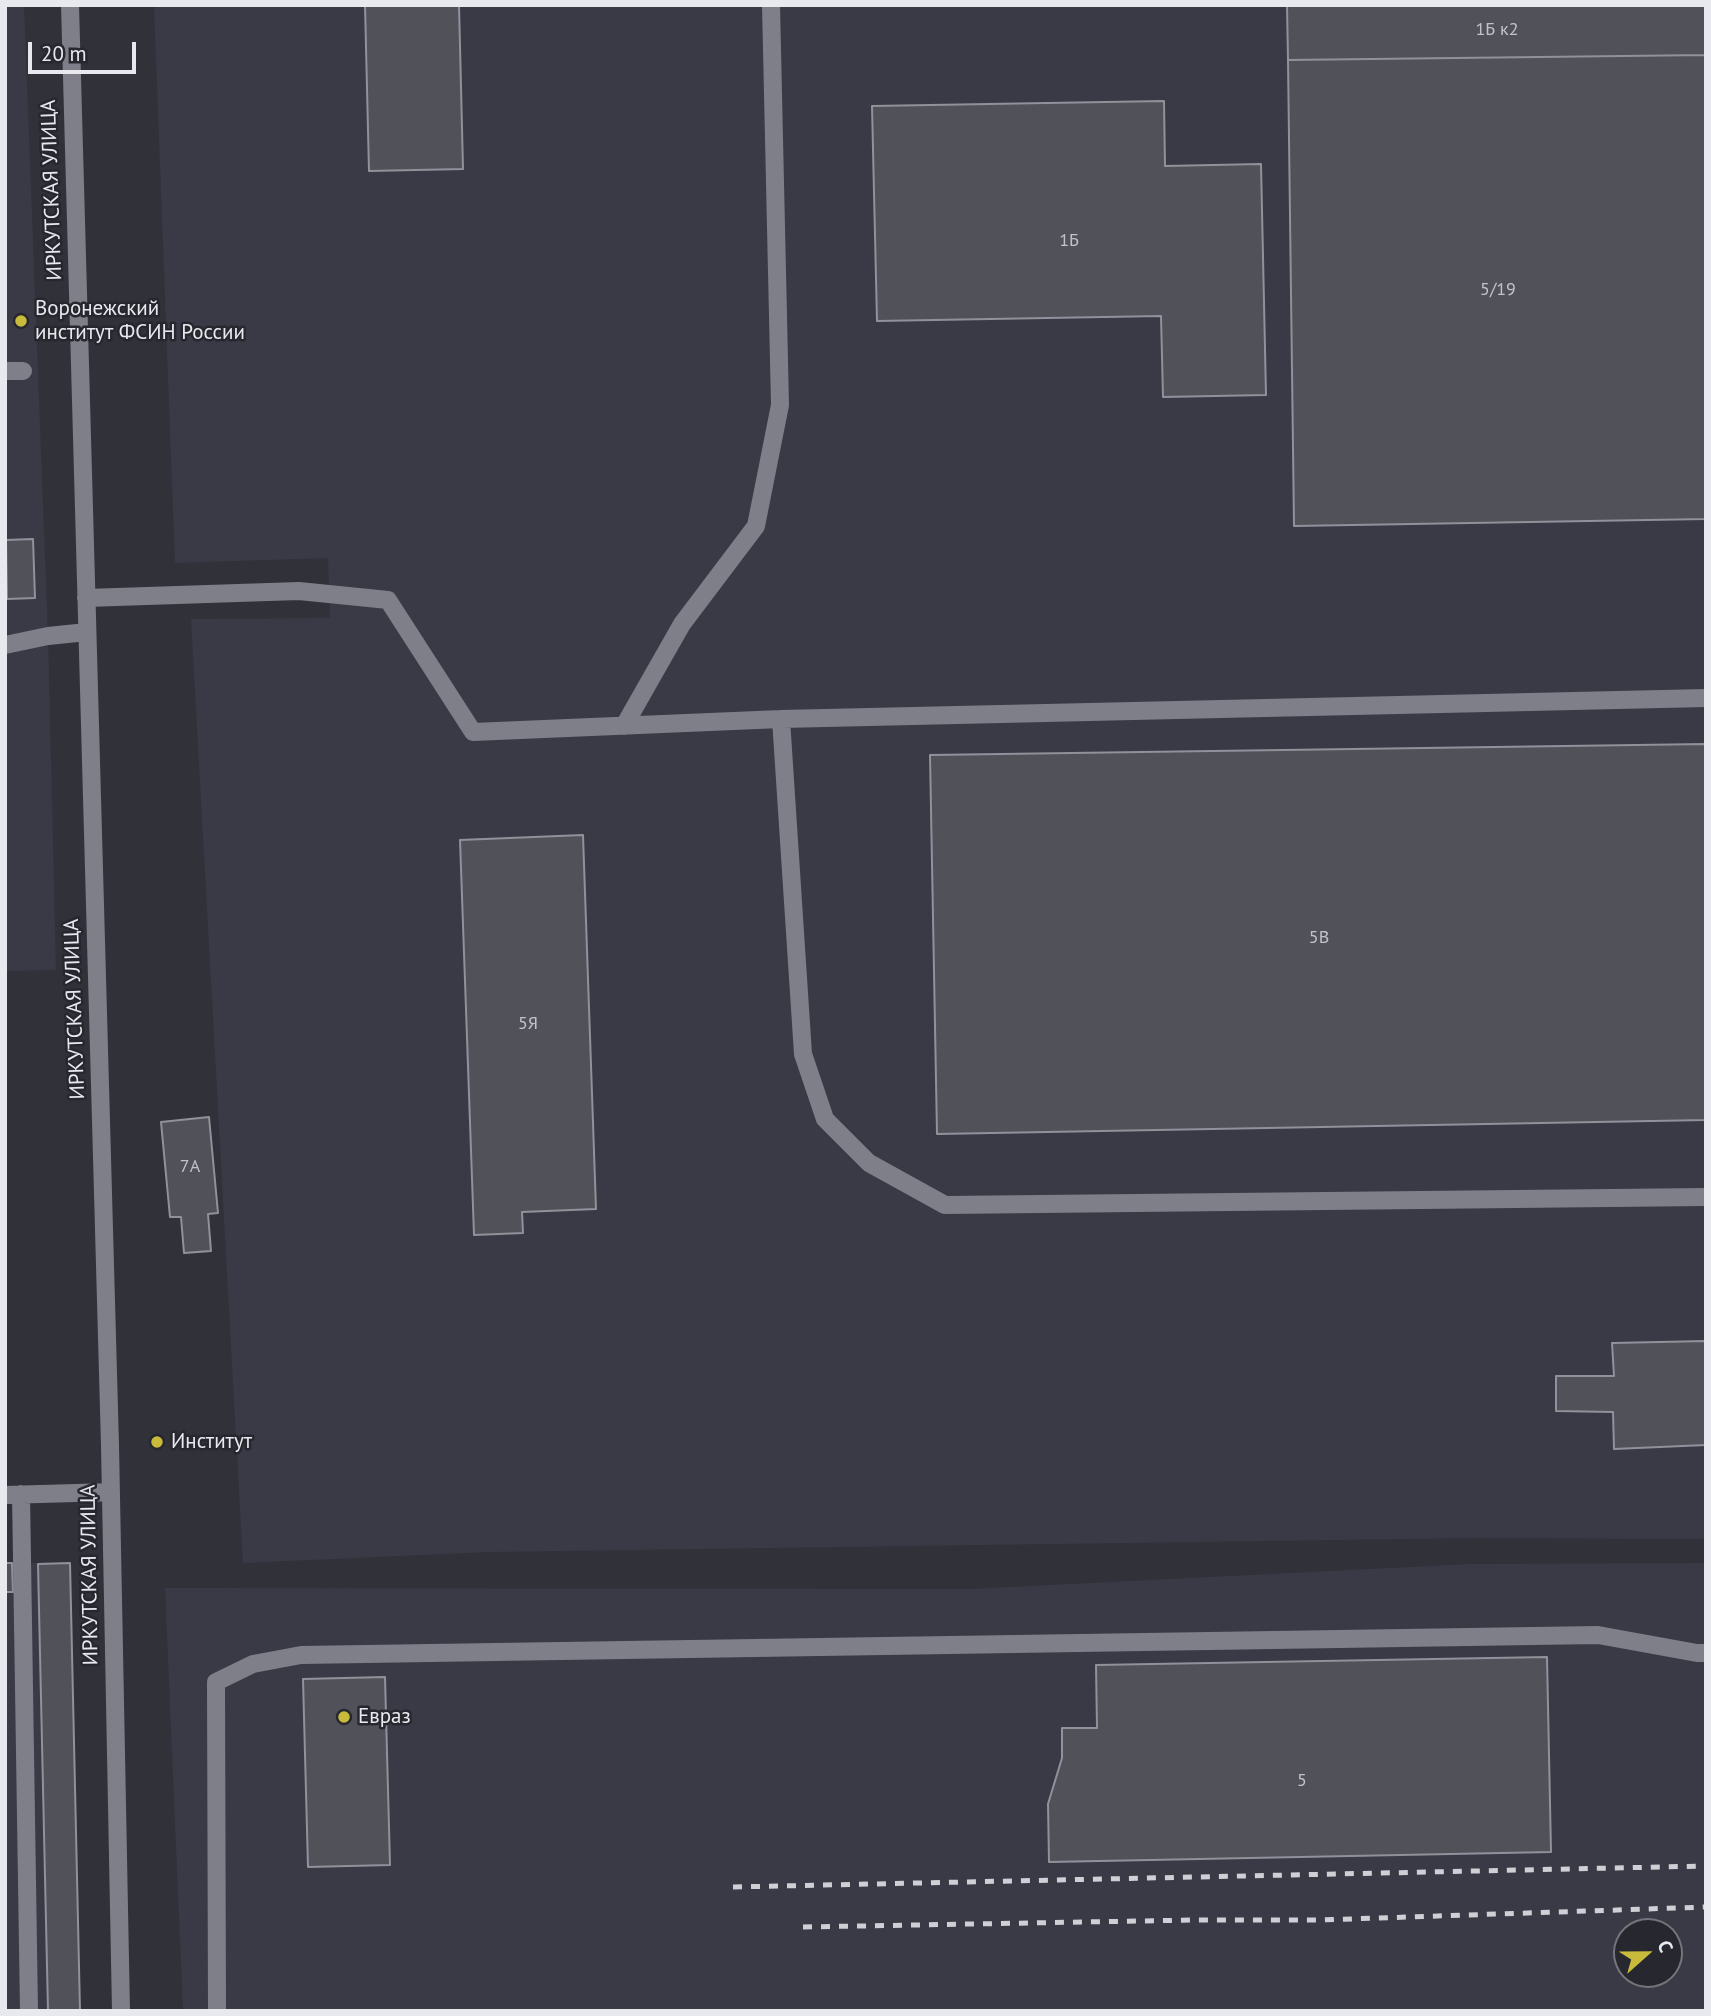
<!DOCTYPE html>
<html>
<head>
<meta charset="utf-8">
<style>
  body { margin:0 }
  #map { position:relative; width:1711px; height:2016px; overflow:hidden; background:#313139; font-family:"PT Sans",sans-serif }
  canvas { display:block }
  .frame { position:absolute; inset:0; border:7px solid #e8e9ee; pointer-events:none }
  .north { position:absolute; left:1613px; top:1918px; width:70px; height:70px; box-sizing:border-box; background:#27272f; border:2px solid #74757b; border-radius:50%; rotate:69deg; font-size:19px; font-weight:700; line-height:28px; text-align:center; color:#e8e9ee }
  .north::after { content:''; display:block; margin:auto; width:24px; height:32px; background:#c8bb3b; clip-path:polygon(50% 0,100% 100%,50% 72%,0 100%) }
  .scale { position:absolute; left:28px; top:42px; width:108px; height:32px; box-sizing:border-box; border:4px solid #e8e9ee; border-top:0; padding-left:9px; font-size:21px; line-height:24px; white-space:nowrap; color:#e8e9ee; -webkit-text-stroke:5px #27272f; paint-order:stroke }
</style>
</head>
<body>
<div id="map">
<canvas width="1711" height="2016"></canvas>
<div class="frame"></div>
<div class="north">С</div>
<div class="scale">20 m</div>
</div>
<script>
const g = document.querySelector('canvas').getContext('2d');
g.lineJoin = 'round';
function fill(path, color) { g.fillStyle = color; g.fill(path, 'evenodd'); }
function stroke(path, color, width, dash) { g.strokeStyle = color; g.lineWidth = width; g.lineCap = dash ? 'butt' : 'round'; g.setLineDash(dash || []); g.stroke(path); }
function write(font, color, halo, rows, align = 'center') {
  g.font = font + ' "PT Sans",sans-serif'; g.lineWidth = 5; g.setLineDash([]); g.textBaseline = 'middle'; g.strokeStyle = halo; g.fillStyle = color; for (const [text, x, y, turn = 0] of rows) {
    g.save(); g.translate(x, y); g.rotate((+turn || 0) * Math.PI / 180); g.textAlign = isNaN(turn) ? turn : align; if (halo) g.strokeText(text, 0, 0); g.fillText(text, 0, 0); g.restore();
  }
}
const built = new Path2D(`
  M 5,5 L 24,5 L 48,636 L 56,970 L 5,971 Z
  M 154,5 L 1706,5 L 1706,1539 L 1475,1538 L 490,1552 L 243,1563 L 191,619 L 330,618 L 328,558 L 175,563 Z
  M 5,1563 L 70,1563 L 80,2011 L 5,2011 Z
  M 1706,1563 L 1706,2011 L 183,2011 L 165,1588 L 971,1589 L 1470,1564 ZM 1627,1932 L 1669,1932 L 1669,1974 L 1627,1974 Z`);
const building = new Path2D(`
  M 365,5 L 459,5 L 463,169 L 369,171 Z
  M 1287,5 L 1706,5 L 1706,55 L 1288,60 Z
  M 1706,55 L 1706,519 L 1294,526 L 1288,60 Z
  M 1164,101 L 1165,166 L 1261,164 L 1266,395 L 1163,397 L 1161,316 L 877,321 L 872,106 Z
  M 33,539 L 35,598 L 7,599 L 6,540 Z
  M 1706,744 L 1706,1120 L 937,1134 L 930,755 Z
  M 583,835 L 596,1209 L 522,1212 L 523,1233 L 474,1235 L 460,840 Z
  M 209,1117 L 218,1213 L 208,1214 L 211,1251 L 184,1253 L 181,1217 L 170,1217 L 161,1122 Z
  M 1706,1341 L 1706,1445 L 1614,1449 L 1613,1412 L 1556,1411 L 1556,1376 L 1614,1376 L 1612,1343 Z
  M 5,1563 L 12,1563 L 13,1592 L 5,1592 Z
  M 70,1563 L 80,2011 L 48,2011 L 38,1564 Z
  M 1547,1657 L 1551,1852 L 1049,1862 L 1048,1804 L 1062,1758 L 1062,1728 L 1097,1728 L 1096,1665 Z
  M 385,1677 L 390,1865 L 308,1867 L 303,1679 Z`);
const minor = new Path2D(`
  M 70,5 L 110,1445 L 121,2011
  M 5,371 L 23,371
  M 86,598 L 299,591 L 388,600 L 473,732 L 781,719 L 1706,698
  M 5,645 L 48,636 L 87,632
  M 781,719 L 803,1054 L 825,1119 L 869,1163 L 945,1205 L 1706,1197
  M 624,726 L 682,624 L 756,526 L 780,405 L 771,5
  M 21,1494 L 29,2011
  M 5,1495 L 111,1492
  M 217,2011 L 216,1682 L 253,1664 L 301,1655 L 1598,1635 L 1697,1653 L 1706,1653`);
const rail = new Path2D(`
  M 733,1887 L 1706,1866
  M 803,1927 L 1196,1920 L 1319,1920 L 1706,1907`);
const markers = [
  [21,321,7,"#c8bb3b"],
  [157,1442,7,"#c8bb3b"],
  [344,1717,7,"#c8bb3b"]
];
const numberNames = [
  ["1Б к2",1497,30],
  ["1Б",1069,241],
  ["5/19",1498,290],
  ["5В",1319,938],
  ["5Я",528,1024],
  ["7А",190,1167],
  ["5",1302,1781]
];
const streetNames = [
  ["ИРКУТСКАЯ УЛИЦА",52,190,-92],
  ["ИРКУТСКАЯ УЛИЦА",75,1009,-92],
  ["ИРКУТСКАЯ УЛИЦА",90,1575,-91]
];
const poiNames = [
  ["Воронежский",35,309],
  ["институт ФСИН России",35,333],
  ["Институт",171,1442],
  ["Евраз",358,1717]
];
fill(built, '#3a3a47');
fill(building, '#515159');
stroke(building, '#91919b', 2);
stroke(minor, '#7f7f89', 18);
stroke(rail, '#cfd0d5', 5, [9, 9]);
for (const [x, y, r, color] of markers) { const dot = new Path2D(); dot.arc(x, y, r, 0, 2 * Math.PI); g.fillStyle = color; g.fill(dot); stroke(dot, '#27272f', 2.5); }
write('18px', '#c2c3c9', null, numberNames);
write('21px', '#e8e9ee', '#27272f', streetNames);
write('21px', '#e8e9ee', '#27272f', poiNames, 'left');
</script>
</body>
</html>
